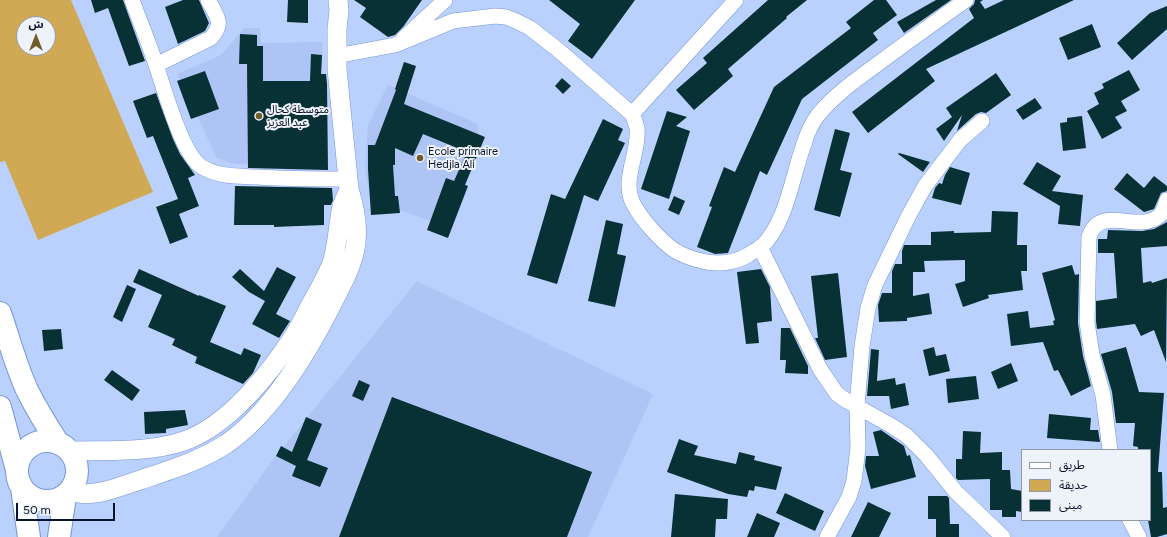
<!DOCTYPE html>
<html>
<head>
<meta charset="utf-8">
<style>
  body { margin:0 }
  #map { position:relative; width:1167px; height:537px; overflow:hidden; background:#bbd1fd; font-family:Figtree,"Noto Sans Arabic",sans-serif }
  canvas { display:block }
  .legend { position:absolute; left:1021px; top:449px; width:130px; height:72px; box-sizing:border-box; background:#eef2f9; border:1px solid #9298a7; margin:0; padding:5px 7px; list-style:none; font-size:12px; color:#07122c }
  .legend li { display:flex; align-items:center; gap:8px; height:20px }
  .legend b { width:20px; border:1px solid #9298a7 }
  .north { position:absolute; left:16px; top:16px; width:40px; height:40px; box-sizing:border-box; background:#eef2f9; border:1px solid #9298a7; border-radius:50%; rotate:0deg; font-size:11px; font-weight:700; line-height:16px; text-align:center; color:#07122c }
  .north::after { content:''; display:block; margin:auto; width:14px; height:18px; background:#725c2c; clip-path:polygon(50% 0,100% 100%,50% 72%,0 100%) }
  .scale { position:absolute; left:16px; top:503px; width:99px; height:18px; box-sizing:border-box; border:2px solid #07122c; border-top:0; padding-left:5px; font-size:12px; line-height:14px; white-space:nowrap; color:#07122c; -webkit-text-stroke:3px #eef2f9; paint-order:stroke }
</style>
</head>
<body>
<div id="map">
<canvas width="1167" height="537"></canvas>
<ul class="legend">
<li><b style="height:5px;background:#fff"></b>طريق</li>
<li><b style="height:11px;background:#d1a954"></b>حديقة</li>
<li><b style="height:11px;background:#083135"></b>مبنى</li>
</ul>
<div class="north">ش</div>
<div class="scale">50 m</div>
</div>
<script>
const g = document.querySelector('canvas').getContext('2d');
g.lineJoin = 'round';
function fill(path, color) { g.fillStyle = color; g.fill(path, 'evenodd'); }
function stroke(path, color, width, dash) { g.strokeStyle = color; g.lineWidth = width; g.lineCap = dash ? 'butt' : 'round'; g.setLineDash(dash || []); g.stroke(path); }
function write(font, color, halo, rows, align = 'center') {
  g.font = font + ' Figtree,"Noto Sans Arabic",sans-serif'; g.lineWidth = 4; g.setLineDash([]); g.textBaseline = 'middle'; g.strokeStyle = halo; g.fillStyle = color; for (const [text, x, y, turn = 0] of rows) {
    g.save(); g.translate(x, y); g.rotate((+turn || 0) * Math.PI / 180); g.textAlign = isNaN(turn) ? turn : align; if (halo) g.strokeText(text, 0, 0); g.fillText(text, 0, 0); g.restore();
  }
}
const built = new Path2D(`
  M 244,28 L 260,28 L 261,43 L 322,42 L 323,163 L 234,164 L 217,158 L 177,74 L 221,55 Z
  M 388,85 L 478,124 L 478,149 L 441,225 L 392,207 L 371,207 L 365,167 L 368,125 Z
  M 417,281 L 653,394 L 588,537 L 217,537 L 268,466 Z`);
const green = new Path2D(`
  M 0,0 L 71,0 L 153,192 L 38,240 L 5,161 L 0,162 ZM 24,24 L 48,24 L 48,48 L 24,48 Z`);
const building = new Path2D(`
  M 91,0 L 123,0 L 145,61 L 129,66 L 108,8 L 95,13 Z
  M 183,0 L 199,0 L 209,23 L 205,31 L 178,44 L 165,7 Z
  M 288,0 L 308,0 L 308,23 L 287,22 Z
  M 354,0 L 422,0 L 403,27 L 395,35 L 388,37 L 360,17 L 366,8 Z
  M 549,0 L 635,0 L 592,59 L 568,41 L 580,24 Z
  M 768,0 L 807,0 L 786,17 L 787,18 L 728,69 L 733,76 L 694,110 L 676,90 L 707,63 L 703,58 Z
  M 874,0 L 886,0 L 897,15 L 873,33 L 878,40 L 802,99 L 767,175 L 760,171 L 728,253 L 715,254 L 697,247 L 712,207 L 709,206 L 724,167 L 735,172 L 774,87 L 851,28 L 846,22 Z
  M 936,0 L 951,0 L 904,33 L 897,22 Z
  M 975,0 L 983,0 L 980,2 L 985,9 L 1004,0 L 1074,0 L 926,69 L 935,81 L 868,133 L 852,112 L 974,18 L 969,9 L 974,4 Z
  M 1167,6 L 1167,29 L 1132,60 L 1117,43 L 1150,13 Z
  M 1092,24 L 1101,47 L 1068,60 L 1059,38 Z
  M 240,34 L 257,35 L 257,46 L 263,46 L 263,81 L 310,81 L 311,54 L 322,55 L 321,74 L 326,74 L 327,84 L 328,170 L 248,168 L 247,64 L 239,64 Z
  M 404,62 L 416,66 L 404,104 L 485,137 L 465,185 L 468,186 L 448,238 L 427,230 L 446,178 L 454,181 L 467,152 L 423,134 L 413,156 L 395,148 L 395,165 L 393,165 L 395,196 L 398,196 L 400,213 L 371,215 L 368,169 L 368,145 L 375,145 L 396,90 L 395,89 Z
  M 1129,70 L 1140,90 L 1121,101 L 1127,111 L 1115,117 L 1122,128 L 1102,139 L 1087,111 L 1099,104 L 1094,93 L 1104,88 L 1102,84 Z
  M 205,71 L 219,109 L 191,119 L 177,81 Z
  M 996,73 L 1011,95 L 986,113 L 981,112 L 976,114 L 957,131 L 962,115 L 944,141 L 936,129 L 952,117 L 946,108 Z
  M 562,78 L 571,86 L 563,94 L 555,86 Z
  M 156,93 L 173,139 L 180,154 L 195,175 L 188,178 L 199,206 L 179,214 L 188,237 L 170,244 L 156,207 L 178,199 L 153,136 L 147,138 L 133,101 Z
  M 1035,98 L 1042,108 L 1023,120 L 1016,110 Z
  M 667,111 L 687,117 L 676,126 L 690,131 L 669,199 L 641,189 Z
  M 1082,116 L 1086,148 L 1063,151 L 1060,123 L 1067,122 L 1067,118 Z
  M 603,119 L 623,129 L 618,140 L 625,143 L 598,201 L 584,195 L 557,284 L 527,275 L 551,194 L 565,199 Z
  M 835,129 L 850,133 L 840,170 L 852,173 L 840,217 L 814,210 Z
  M 899,153 L 930,162 L 923,172 L 898,154 Z
  M 1037,162 L 1061,176 L 1052,191 L 1083,195 L 1080,226 L 1058,224 L 1060,206 L 1023,184 Z
  M 950,167 L 970,173 L 961,205 L 932,198 L 935,188 L 939,183 L 942,184 L 945,175 Z
  M 1127,173 L 1144,188 L 1154,176 L 1167,186 L 1167,191 L 1161,193 L 1154,209 L 1144,212 L 1114,189 Z
  M 235,186 L 332,188 L 333,200 L 331,205 L 324,205 L 324,225 L 274,227 L 274,225 L 234,225 Z
  M 674,196 L 685,201 L 679,215 L 668,210 Z
  M 992,211 L 1018,212 L 1017,245 L 1027,245 L 1027,271 L 1021,271 L 1023,290 L 988,295 L 989,298 L 963,307 L 955,284 L 965,281 L 965,260 L 924,261 L 925,272 L 913,272 L 913,296 L 929,293 L 932,314 L 907,318 L 907,321 L 879,322 L 878,305 L 882,293 L 892,293 L 892,271 L 895,264 L 902,264 L 902,251 L 904,245 L 931,245 L 931,232 L 954,231 L 954,233 L 991,232 Z
  M 606,220 L 623,224 L 617,254 L 626,256 L 615,307 L 588,301 Z
  M 1167,222 L 1167,246 L 1141,248 L 1143,283 L 1151,281 L 1152,283 L 1167,278 L 1166,362 L 1154,330 L 1141,336 L 1135,324 L 1097,329 L 1096,321 L 1096,301 L 1117,298 L 1114,253 L 1098,253 L 1098,239 L 1107,239 L 1108,230 L 1142,231 L 1154,229 Z
  M 1072,265 L 1075,275 L 1079,274 L 1078,323 L 1083,356 L 1091,386 L 1071,396 L 1058,370 L 1054,371 L 1043,342 L 1011,346 L 1007,314 L 1028,311 L 1030,328 L 1054,325 L 1053,321 L 1055,320 L 1042,273 Z
  M 277,267 L 296,277 L 276,314 L 290,321 L 279,338 L 252,324 L 265,301 L 249,292 L 232,277 L 240,269 L 264,291 Z
  M 139,269 L 199,296 L 199,295 L 226,306 L 210,342 L 241,355 L 244,348 L 261,355 L 253,373 L 243,384 L 195,363 L 197,357 L 172,345 L 175,339 L 148,327 L 162,295 L 133,282 Z
  M 761,269 L 770,287 L 772,321 L 757,323 L 759,343 L 746,344 L 737,272 Z
  M 838,273 L 847,357 L 825,360 L 815,338 L 818,338 L 811,276 Z
  M 127,285 L 136,289 L 122,322 L 113,317 Z
  M 781,328 L 790,328 L 808,366 L 808,374 L 785,373 L 786,360 L 780,360 Z
  M 61,329 L 63,349 L 44,351 L 42,330 Z
  M 934,347 L 936,356 L 946,354 L 950,371 L 929,376 L 923,350 Z
  M 1126,347 L 1139,392 L 1164,393 L 1158,472 L 1162,472 L 1163,508 L 1167,507 L 1167,534 L 1157,537 L 1151,537 L 1148,520 L 1150,520 L 1150,450 L 1138,450 L 1138,447 L 1133,446 L 1135,423 L 1116,423 L 1112,392 L 1101,354 Z
  M 871,349 L 879,350 L 877,381 L 895,378 L 896,385 L 905,383 L 909,405 L 891,409 L 889,396 L 867,396 Z
  M 1011,363 L 1018,381 L 998,389 L 991,372 Z
  M 112,370 L 140,390 L 132,401 L 104,380 Z
  M 976,376 L 979,399 L 948,403 L 946,379 Z
  M 359,380 L 370,385 L 363,401 L 352,396 Z
  M 392,397 L 592,472 L 567,537 L 339,537 Z
  M 185,410 L 188,425 L 166,429 L 166,433 L 145,434 L 144,412 Z
  M 1049,414 L 1091,418 L 1090,430 L 1098,430 L 1100,442 L 1047,438 Z
  M 306,417 L 322,424 L 307,460 L 328,468 L 320,487 L 292,476 L 296,466 L 276,456 L 281,446 L 292,452 Z
  M 881,430 L 904,446 L 907,456 L 910,455 L 916,477 L 871,489 L 865,466 L 866,456 L 879,456 L 873,432 Z
  M 963,431 L 981,432 L 980,453 L 1002,452 L 1002,470 L 1010,470 L 1011,489 L 1022,491 L 1022,512 L 1016,511 L 1016,517 L 1002,517 L 1002,510 L 990,510 L 990,479 L 958,480 L 956,478 L 956,459 L 962,459 Z
  M 679,439 L 698,446 L 694,455 L 736,464 L 739,452 L 755,456 L 754,460 L 782,467 L 776,490 L 755,486 L 754,491 L 749,490 L 747,497 L 728,494 L 667,472 Z
  M 785,493 L 824,511 L 815,531 L 776,513 Z
  M 675,494 L 728,499 L 727,519 L 716,519 L 715,537 L 671,537 Z
  M 928,496 L 947,496 L 949,498 L 950,524 L 959,524 L 959,537 L 936,537 L 936,519 L 928,519 Z
  M 868,502 L 891,513 L 879,537 L 851,537 Z
  M 757,513 L 780,523 L 774,537 L 747,537 Z`);
const minor = new Path2D(`
  M 132,0 C 140,22 149,43 156,65 C 164,88 182,155 202,167 C 219,177 238,176 257,177 C 288,179 318,179 348,179
  M 403,39 L 445,0
  M 336,56 L 395,45 L 453,21 L 495,16 L 506,17 L 516,21 L 530,28 L 557,49 L 632,114 C 634,118 636,123 637,128 C 640,153 620,181 634,205 C 642,220 660,240 674,250 C 682,255 693,259 702,261 C 717,265 735,263 748,255 C 752,252 757,250 761,247 C 787,223 792,176 804,144 C 807,134 811,124 818,115 C 836,93 860,77 883,60 C 910,40 938,20 966,0
  M 156,65 L 211,38 C 225,23 216,15 208,0
  M 632,114 L 736,0
  M 760,247 L 820,369 L 837,394 L 847,401 L 892,426 L 907,436 L 926,455 L 956,492 L 1003,537
  M 1110,450 L 1103,395 L 1092,355 L 1087,322 L 1089,237 C 1100,203 1137,234 1159,216 C 1164,212 1165,205 1167,200
  M 1130,520 L 1139,537
  M 827,537 L 849,497 L 854,481 L 858,448 L 857,406 L 862,346 L 868,308 L 875,285 L 909,215 L 925,186 L 960,140 L 982,121`);
const tertiary = new Path2D(`
  M 69,451 C 107,450 148,453 184,441 C 228,426 270,373 294,336 C 300,326 305,316 310,306 C 318,292 326,278 332,263 C 338,244 338,225 342,206 C 344,201 347,195 349,189
  M 70,491 C 93,499 118,487 140,480 C 170,470 200,461 226,444 C 271,413 309,350 333,302 C 342,285 351,268 355,249 C 359,229 355,208 349,189 L 337,69 L 337,29 L 339,10 L 338,0`);
const secondary = new Path2D(`
  M 0,313 C 9,339 16,367 28,392 C 37,410 47,426 58,443
  M 0,407 L 17,470
  M17 471a30 30 0 1 1 60 0a30 30 0 1 1-60 0Z
  M 22,488 L 29,537
  M 59,537 L 65,496`);
const markers = [
  [259,116,4,"#725c2c"],
  [420,158,4,"#725c2c"]
];
const poiNames = [
  ["متوسطة كحال",267,110],
  ["عبد العزيز",267,123],
  ["Ecole primaire",428,152],
  ["Hedjla Ali",428,165]
];
fill(built, '#aec4f4');
fill(green, '#d1a954');
fill(building, '#083135');
stroke(minor, '#7495da', 16);
stroke(tertiary, '#7495da', 20);
stroke(secondary, '#7495da', 24);
stroke(minor, '#fff', 15);
stroke(tertiary, '#fff', 19);
stroke(secondary, '#fff', 22);
for (const [x, y, r, color] of markers) { const dot = new Path2D(); dot.arc(x, y, r, 0, 2 * Math.PI); g.fillStyle = color; g.fill(dot); stroke(dot, '#eef2f9', 1.5); }
write('11px', '#07122c', '#eef2f9', poiNames, 'left');
</script>
</body>
</html>
